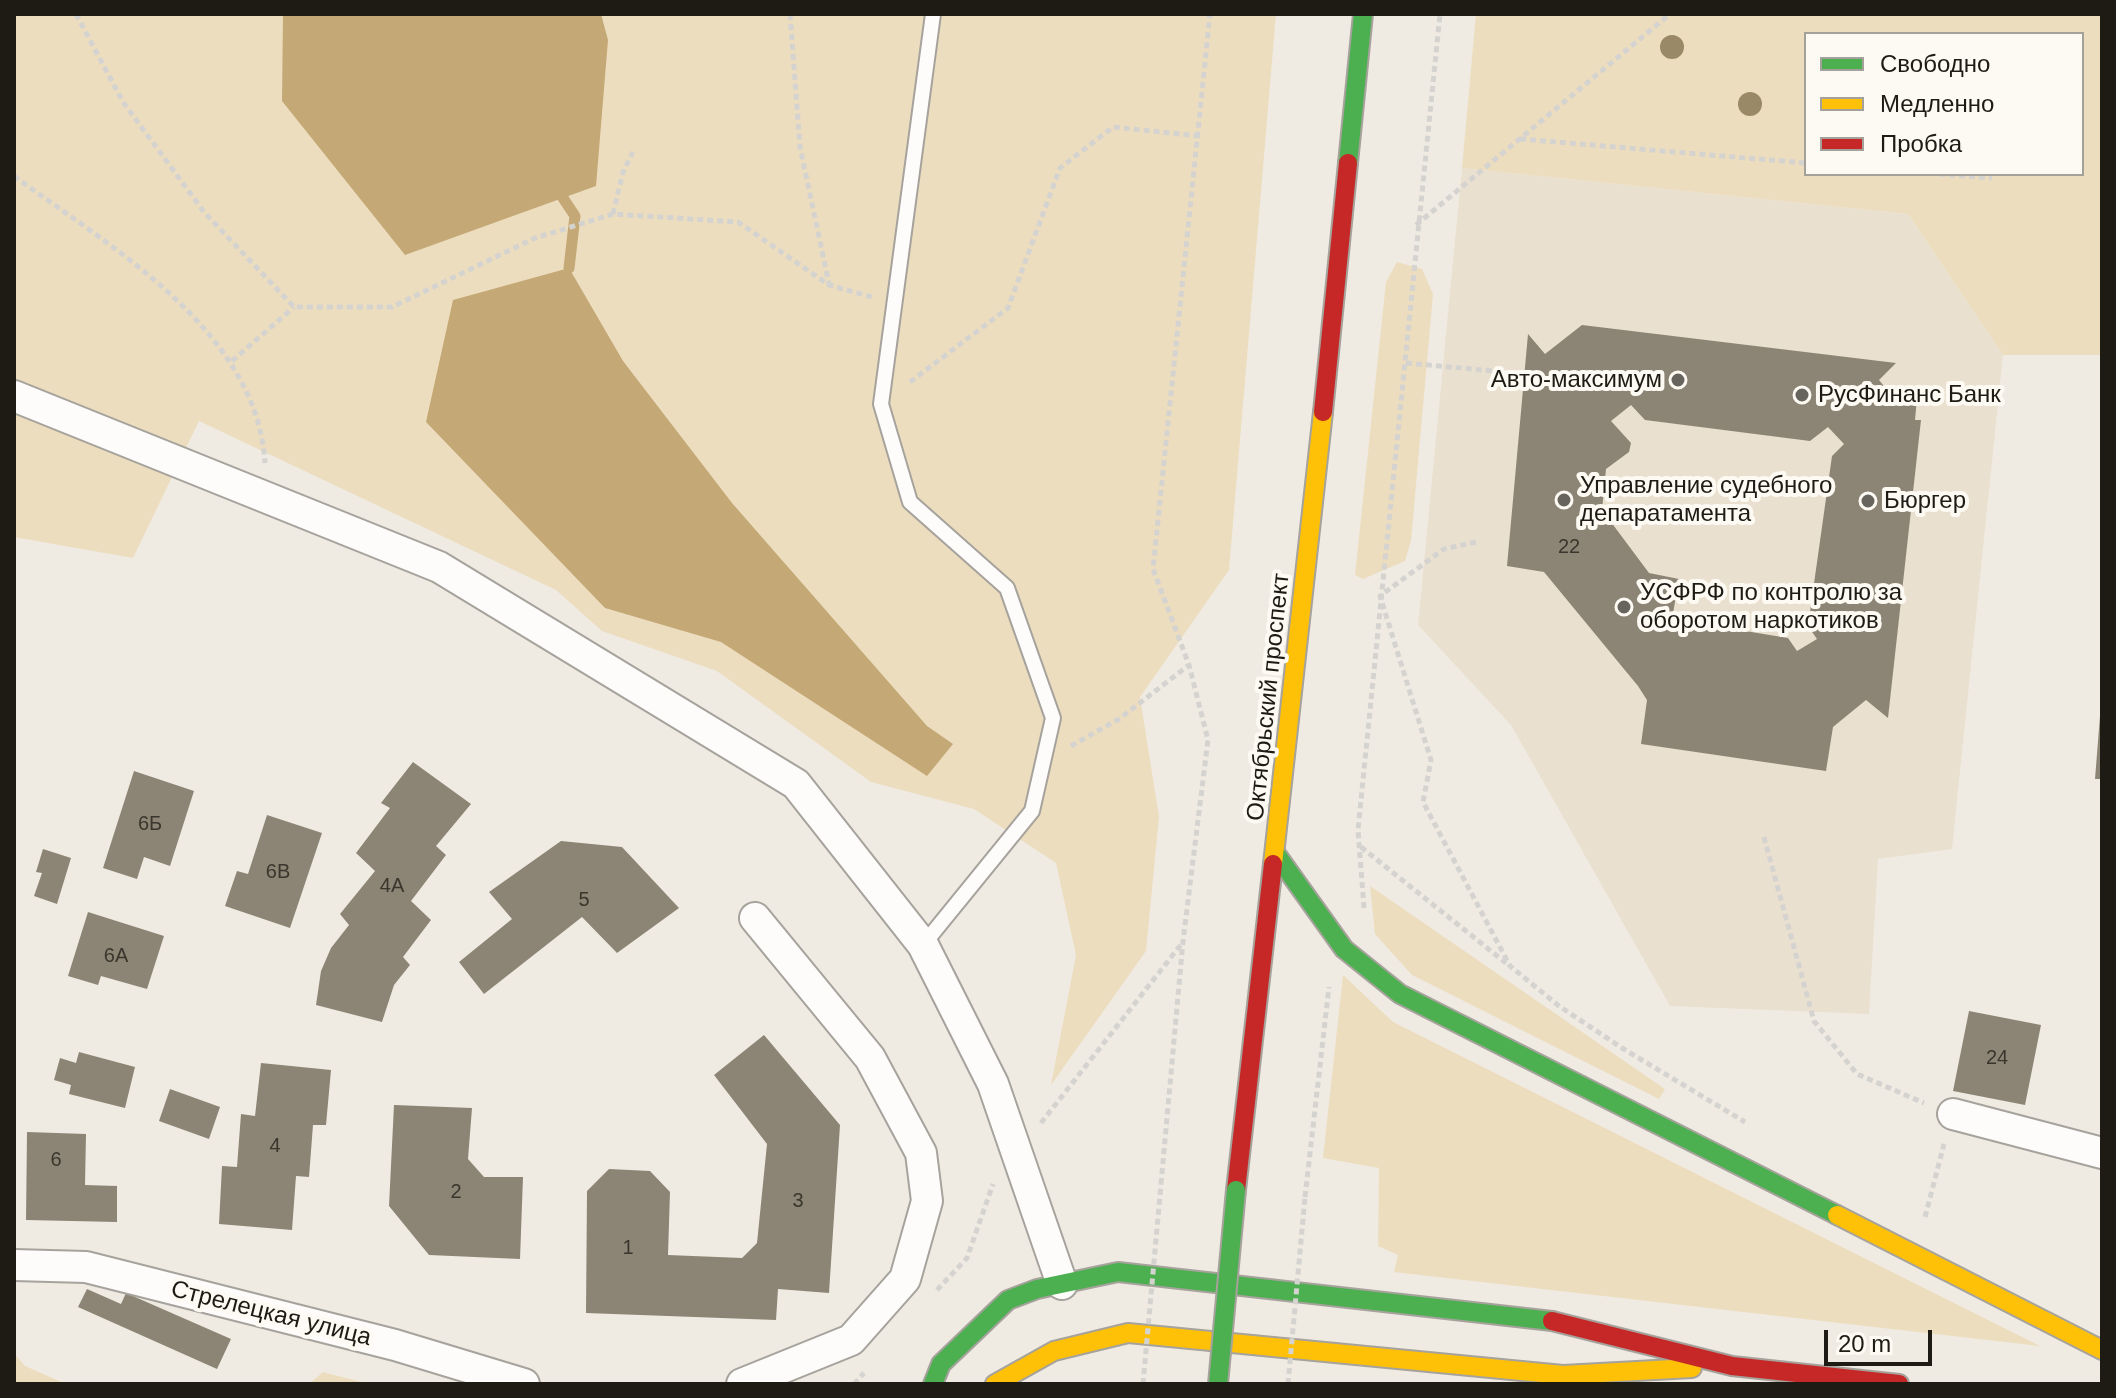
<!DOCTYPE html>
<html>
<head>
<meta charset="utf-8">
<style>
  body { margin:0 }
  #map { position:relative; width:2116px; height:1398px; overflow:hidden; background:#efebe2; font-family:Arial,sans-serif }
  canvas { display:block }
  .frame { position:absolute; inset:0; border:16px solid #1e1b15; pointer-events:none }
  .legend { position:absolute; left:1804px; top:32px; width:280px; height:144px; box-sizing:border-box; background:#fdfaf3; border:2px solid #a4a19a; margin:0; padding:10px 14px; list-style:none; font-size:24px; color:#1e1b15 }
  .legend li { display:flex; align-items:center; gap:16px; height:40px }
  .legend b { width:40px; border:2px solid #a4a19a }
  .scale { position:absolute; left:1824px; top:1330px; width:108px; height:36px; box-sizing:border-box; border:4px solid #1e1b15; border-top:0; padding-left:10px; font-size:24px; line-height:28px; white-space:nowrap; color:#1e1b15; -webkit-text-stroke:6px #fdfaf3; paint-order:stroke }
</style>
</head>
<body>
<div id="map">
<canvas width="2116" height="1398"></canvas>
<div class="frame"></div>
<ul class="legend">
<li><b style="height:10px;background:#4caf50"></b>Свободно</li>
<li><b style="height:10px;background:#ffc107"></b>Медленно</li>
<li><b style="height:10px;background:#c62828"></b>Пробка</li>
</ul>
<div class="scale">20 m</div>
</div>
<script>
const g = document.querySelector('canvas').getContext('2d');
g.lineJoin = 'round';
function fill(path, color) { g.fillStyle = color; g.fill(path, 'evenodd'); }
function stroke(path, color, width, dash) { g.strokeStyle = color; g.lineWidth = width; g.lineCap = dash ? 'butt' : 'round'; g.setLineDash(dash || []); g.stroke(path); }
function write(font, color, halo, rows, align = 'center') {
  g.font = font + ' Arial,sans-serif'; g.lineWidth = 8; g.setLineDash([]); g.textBaseline = 'middle'; g.strokeStyle = halo; g.fillStyle = color; for (const [text, x, y, turn = 0] of rows) {
    g.save(); g.translate(x, y); g.rotate((+turn || 0) * Math.PI / 180); g.textAlign = isNaN(turn) ? turn : align; if (halo) g.strokeText(text, 0, 0); g.fillText(text, 0, 0); g.restore();
  }
}
const built = new Path2D(`
  M 1462,168 L 1908,214 L 2003,355 L 1952,849 L 1878,859 L 1869,1014 L 1670,1006 L 1511,725 L 1418,625 Z`);
const green = new Path2D(`
  M 14,14 L 1276,14 L 1229,570 L 1140,697 L 1159,817 L 1146,951 L 1051,1085 L 1076,955 L 1056,863 L 974,809 L 871,782 L 717,671 L 602,631 L 556,590 L 199,421 L 133,558 L 14,537 Z
  M 1476,14 L 2102,14 L 2102,355 L 2003,355 L 1908,214 L 1462,168 ZM 2082,34 L 2082,174 L 1806,174 L 1806,34 Z
  M 1397,262 L 1422,269 L 1433,294 L 1411,541 L 1405,561 L 1363,579 L 1355,575 L 1386,282 Z
  M 1370,886 L 1665,1089 L 1659,1099 L 1412,975 L 1375,934 Z
  M 1343,975 L 1393,1022 L 2040,1346 L 1394,1272 L 1398,1255 L 1378,1246 L 1379,1168 L 1323,1158 Z
  M 14,1353 L 25,1366 L 66,1384 L 14,1384 Z
  M 323,1372 L 369,1384 L 309,1384 Z`);
const water = new Path2D(`
  M 283,14 L 601,14 L 608,40 L 596,186 L 405,255 L 282,101 Z
  M 569,268 L 623,361 L 732,503 L 927,726 L 953,744 L 927,776 L 721,642 L 605,608 L 426,422 L 453,300 Z`);
const stream = new Path2D(`
  M 563,198 L 575,216 L 569,268`);
const building = new Path2D(`
  M 1582,325 L 1896,363 L 1879,380 L 1897,402 L 1918,387 L 1915,420 L 1921,420 L 1888,718 L 1866,700 L 1833,727 L 1826,771 L 1641,744 L 1647,700 L 1638,686 L 1544,572 L 1507,566 L 1528,334 L 1545,354 ZM 1631,405 L 1645,420 L 1810,441 L 1828,427 L 1844,444 L 1832,456 L 1808,626 L 1817,639 L 1797,651 L 1788,638 L 1672,619 L 1679,579 L 1649,573 L 1602,510 L 1606,469 L 1629,452 L 1631,443 L 1611,421 Z
  M 2100,716 L 2102,717 L 2102,779 L 2095,779 Z
  M 413,762 L 471,804 L 436,846 L 446,855 L 411,901 L 431,920 L 403,957 L 410,965 L 394,985 L 382,1022 L 316,1005 L 321,971 L 331,948 L 349,925 L 340,914 L 375,871 L 356,853 L 390,808 L 381,803 Z
  M 134,771 L 194,791 L 170,866 L 144,857 L 137,879 L 103,868 Z
  M 267,815 L 322,833 L 290,928 L 225,906 L 237,871 L 248,874 Z
  M 561,841 L 622,847 L 679,908 L 617,953 L 582,917 L 484,994 L 459,962 L 512,919 L 489,892 Z
  M 43,849 L 71,858 L 57,904 L 34,896 L 42,873 L 36,872 Z
  M 88,912 L 164,936 L 147,989 L 101,976 L 98,985 L 68,976 Z
  M 1969,1011 L 2041,1025 L 2025,1105 L 1953,1091 Z
  M 764,1035 L 840,1125 L 829,1293 L 778,1289 L 776,1320 L 586,1313 L 587,1191 L 609,1169 L 650,1171 L 670,1192 L 668,1255 L 742,1258 L 757,1243 L 767,1144 L 714,1075 Z
  M 79,1052 L 135,1067 L 125,1108 L 69,1094 L 71,1085 L 54,1080 L 60,1058 L 76,1063 Z
  M 261,1063 L 331,1070 L 326,1125 L 313,1125 L 309,1177 L 296,1176 L 292,1230 L 219,1224 L 222,1166 L 237,1167 L 241,1114 L 255,1116 Z
  M 170,1089 L 220,1107 L 209,1139 L 159,1121 Z
  M 394,1105 L 472,1108 L 468,1159 L 484,1177 L 523,1177 L 520,1259 L 429,1255 L 389,1206 Z
  M 27,1132 L 86,1134 L 85,1185 L 117,1186 L 117,1222 L 26,1220 Z
  M 87,1289 L 121,1304 L 126,1293 L 231,1339 L 217,1369 L 78,1307 Z`);
const path = new Path2D(`
  M 76,14 L 123,102 L 204,212 L 294,307 L 392,307 L 535,238 L 613,214 L 738,222 L 829,285 L 872,297
  M 790,14 L 800,147 L 829,284
  M 1520,139 L 1806,163
  M 1939,174 L 1992,178
  M 14,176 C 110,247 257,330 265,463
  M 613,214 L 623,172 L 633,152
  M 1416,225 L 1670,14
  M 232,361 L 294,307
  M 1406,363 L 1493,371
  M 910,382 L 1008,308 L 1060,168 L 1113,127 L 1199,136
  M 1476,542 L 1444,549 L 1380,596 L 1431,760 L 1423,802 L 1510,966 L 1559,1006 L 1622,1048 L 1745,1122
  M 1071,746 L 1119,719 L 1189,665
  M 1764,837 L 1814,1021 L 1857,1074 L 1924,1103
  M 1361,847 L 1506,963
  M 1364,908 L 1358,830 L 1440,14
  M 1041,1123 L 1183,942
  M 1161,1184 L 1183,941 L 1208,740 L 1189,665 L 1153,569 L 1210,14
  M 1305,1197 L 1329,987
  M 1925,1217 L 1944,1144
  M 937,1290 L 967,1258 L 993,1184
  M 854,1384 L 864,1373`);
const lane = new Path2D(`
  M 923,945 L 1032,811 L 1053,718 L 1007,588 L 910,502 L 881,404 L 933,14`);
const street = new Path2D(`
  M 14,396 L 439,567 L 796,784 L 923,945 L 993,1084 L 1062,1284
  M 1953,1114 L 2102,1153
  M 14,1265 L 86,1267 L 395,1345 L 524,1384
  M 742,1384 L 851,1340 L 905,1279 L 927,1201 L 921,1153 L 870,1058 L 755,918`);
const fast = new Path2D(`
  M 1348,163 L 1363,14
  M 1276,854 L 1344,949 L 1400,994 L 1837,1215
  M 933,1384 L 941,1364 L 1008,1300 L 1037,1289 L 1118,1272 L 1552,1321`);
const slow = new Path2D(`
  M 1273,864 L 1323,412
  M 1837,1215 L 2102,1350
  M 995,1384 L 1054,1351 L 1128,1333 L 1563,1375 L 1692,1368`);
const jam = new Path2D(`
  M 1323,412 L 1348,163
  M 1236,1190 L 1273,864
  M 1552,1321 L 1732,1366 L 1899,1384`);
const pathBridge = new Path2D(`
  M 1143,1384 L 1161,1184
  M 1288,1384 L 1305,1197`);
const fastBridge = new Path2D(`
  M 1218,1384 L 1236,1190`);
const trees = [
  [1672,47],
  [1750,104]
];
const markers = [
  [1678,380,8,"#67645d"],
  [1802,395,8,"#67645d"],
  [1564,500,8,"#67645d"],
  [1868,501,8,"#67645d"],
  [1624,607,8,"#67645d"]
];
const numberNames = [
  ["22",1569,547],
  ["6Б",150,824],
  ["6В",278,872],
  ["4А",392,886],
  ["5",584,900],
  ["6А",116,956],
  ["24",1997,1058],
  ["4",275,1146],
  ["6",56,1160],
  ["2",456,1192],
  ["3",798,1201],
  ["1",628,1248]
];
const poiNames = [
  ["Авто-максимум",1662,380,"right"],
  ["РусФинанс Банк",1818,395],
  ["Управление судебного",1580,486],
  ["депаратамента",1580,514],
  ["Бюргер",1884,501],
  ["УСФРФ по контролю за",1640,593],
  ["оборотом наркотиков",1640,621]
];
const streetNames = [
  ["Октябрьский проспект",1269,697,-84],
  ["Стрелецкая улица",271,1314,14]
];
fill(built, '#eae0d0');
fill(green, '#edddbf');
fill(water, '#c4a876');
stroke(stream, '#c4a876', 11);
fill(building, '#8c8575');
stroke(lane, '#a6a29c', 18);
stroke(street, '#a6a29c', 34);
stroke(fast, '#a6a29c', 22);
stroke(slow, '#a6a29c', 22);
stroke(jam, '#a6a29c', 22);
stroke(path, '#d5d3d0', 5, [6, 4]);
stroke(lane, '#fdfcfb', 14);
stroke(street, '#fdfcfb', 30);
stroke(fast, '#4caf50', 18);
stroke(slow, '#ffc107', 18);
stroke(jam, '#c62828', 18);
stroke(fastBridge, '#a6a29c', 22, []);
stroke(pathBridge, '#d5d3d0', 5, [6, 4]);
stroke(fastBridge, '#4caf50', 18);
g.fillStyle = '#998966';
for (const [x, y] of trees) { g.beginPath(); g.arc(x, y, 12, 0, 2 * Math.PI); g.fill(); }
for (const [x, y, r, color] of markers) { const dot = new Path2D(); dot.arc(x, y, r, 0, 2 * Math.PI); g.fillStyle = color; g.fill(dot); stroke(dot, '#fdfaf3', 3); }
write('20px', '#3a362d', null, numberNames);
write('24px', '#1e1b15', '#fdfaf3', poiNames, 'left');
write('24px', '#1e1b15', '#fdfaf3', streetNames);
</script>
</body>
</html>
